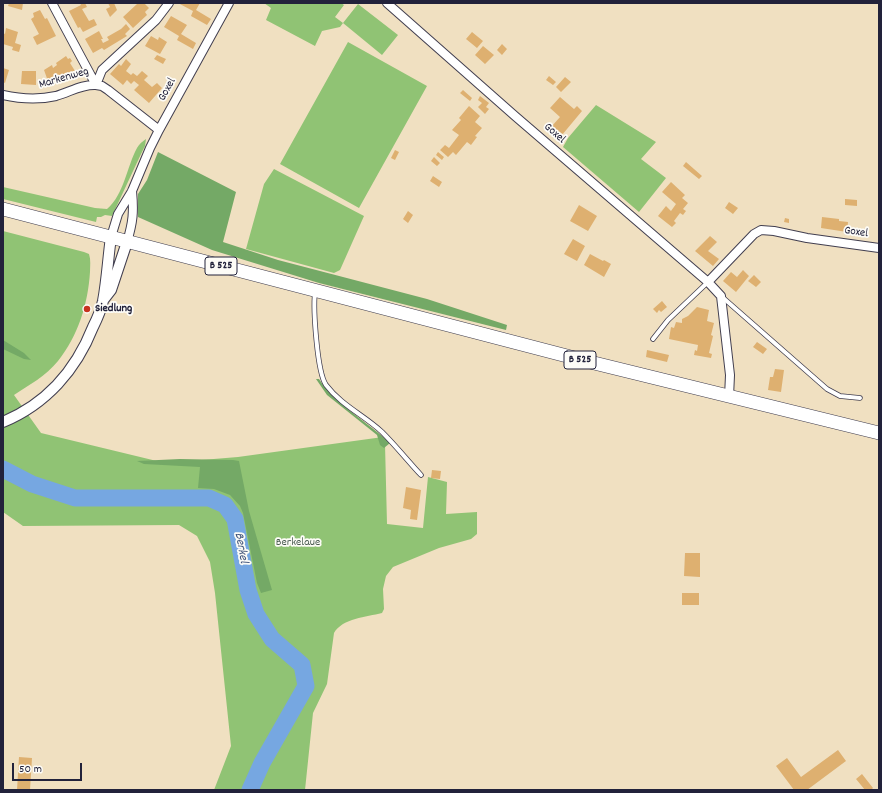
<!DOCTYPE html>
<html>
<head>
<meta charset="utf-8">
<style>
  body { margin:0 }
  #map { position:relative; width:882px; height:793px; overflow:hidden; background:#f0e0c1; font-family:Dekko,sans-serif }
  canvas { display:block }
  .frame { position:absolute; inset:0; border:4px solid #22223b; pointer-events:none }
  .scale { position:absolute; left:12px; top:763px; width:70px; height:18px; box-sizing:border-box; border:2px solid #22223b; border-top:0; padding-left:5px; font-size:12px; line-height:14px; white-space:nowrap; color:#22223b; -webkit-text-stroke:3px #fdfcf7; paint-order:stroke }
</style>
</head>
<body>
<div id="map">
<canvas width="882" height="793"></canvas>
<div class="frame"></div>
<div class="scale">50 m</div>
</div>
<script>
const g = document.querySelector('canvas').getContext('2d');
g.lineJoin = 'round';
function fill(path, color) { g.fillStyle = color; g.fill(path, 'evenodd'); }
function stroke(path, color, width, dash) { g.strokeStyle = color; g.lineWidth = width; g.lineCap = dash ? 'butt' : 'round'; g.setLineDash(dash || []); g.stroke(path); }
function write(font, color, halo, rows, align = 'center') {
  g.font = font + ' Dekko,sans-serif'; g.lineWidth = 3.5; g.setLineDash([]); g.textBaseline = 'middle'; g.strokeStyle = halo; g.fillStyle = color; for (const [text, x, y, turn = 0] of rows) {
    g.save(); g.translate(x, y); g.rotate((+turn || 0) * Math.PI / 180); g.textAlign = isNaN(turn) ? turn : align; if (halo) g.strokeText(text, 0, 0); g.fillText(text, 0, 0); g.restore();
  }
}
const green = new Path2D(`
  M 264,3 L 341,3 L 344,5 L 335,17 L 343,23 L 358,4 L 398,35 L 382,55 L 343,23 L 340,27 L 322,31 L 315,46 L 266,20 L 271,8 Z
  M 348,42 L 427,86 L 359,208 L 280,164 Z
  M 596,105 L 656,142 L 641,159 L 666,178 L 639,212 L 563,147 L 568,138 Z
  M 146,139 L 145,146 L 141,154 L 112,216 L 105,215 L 101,217 L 97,217 L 96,222 L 3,199 L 3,187 L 95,208 L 107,209 C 124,195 127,166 137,148 C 139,144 143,141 146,139 Z
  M 274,169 L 364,216 L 340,270 L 334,273 L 246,249 L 264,184 Z
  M 3,231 L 84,252 L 89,254 C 91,260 90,266 90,272 C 88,304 78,336 58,361 C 46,376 29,385 14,395 L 41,433 L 165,463 L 238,457 L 383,437 L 385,444 L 387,524 L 423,528 L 428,477 L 447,482 L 446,514 L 477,512 L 477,534 L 471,539 L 439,548 L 393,567 L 386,576 L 383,589 L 384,609 L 382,613 C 366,617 343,618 334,633 L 327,684 L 313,713 L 305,790 L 214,790 L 231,746 L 215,593 L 210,562 L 197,536 L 179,525 L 23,526 L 3,512 Z`);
const forest = new Path2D(`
  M 158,152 L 236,192 L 223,242 L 278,260 L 427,299 L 507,325 L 506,330 L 319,283 L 212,250 L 138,217 L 138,194 L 147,180 Z
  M 3,340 L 24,353 L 31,360 L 24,359 L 3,349 Z
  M 316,379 L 319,379 C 334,403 369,423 390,443 L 384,448 L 380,445 L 377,435 L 327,395 Z
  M 180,459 L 233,460 L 239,461 L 249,511 L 272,590 L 261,593 L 257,583 L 243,513 L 240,506 L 230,495 L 214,489 L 198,488 L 200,467 L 144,464 L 137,461 Z`);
const river = new Path2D(`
  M 3,469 L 32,484 L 75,498 L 209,498 L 225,505 L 235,519 L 248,590 L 256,614 L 272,639 L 302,665 L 306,686 L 262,763 L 250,790`);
const building = new Path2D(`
  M 9,3 L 23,3 L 22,10 L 8,6 Z
  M 80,3 L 85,3 L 87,7 L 82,9 L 89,21 L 94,19 L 97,25 L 83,32 L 80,27 L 78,28 L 69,11 L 81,5 Z
  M 108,3 L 114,3 L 117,10 L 110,17 L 106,9 L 110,7 Z
  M 135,3 L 144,3 L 149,8 L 145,12 L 147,15 L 133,28 L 123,17 L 137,4 Z
  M 178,3 L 200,3 L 196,10 L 211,19 L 207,25 L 191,16 L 193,11 Z
  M 40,10 L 45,19 L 47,18 L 56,36 L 37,45 L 33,37 L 39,34 L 31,19 L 34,17 L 33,13 Z
  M 171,16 L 187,25 L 181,34 L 196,43 L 193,49 L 177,40 L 179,36 L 164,27 Z
  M 126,24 L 130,29 L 125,34 L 127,36 L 104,50 L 102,48 L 93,53 L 85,39 L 99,31 L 103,39 L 101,39 L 103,43 L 109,40 L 107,37 L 121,29 Z
  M 6,28 L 18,32 L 15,43 L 21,45 L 19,52 L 12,50 L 13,47 L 3,44 L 3,33 L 5,34 Z
  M 472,32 L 483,41 L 477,48 L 466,39 Z
  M 151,36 L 158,40 L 159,37 L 167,42 L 160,54 L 145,46 Z
  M 502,44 L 507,49 L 502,55 L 497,50 Z
  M 483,46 L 494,55 L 485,64 L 475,55 Z
  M 157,55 L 166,59 L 163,64 L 154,59 Z
  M 66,56 L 68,59 L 70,58 L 72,61 L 70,63 L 75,71 L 49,84 L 44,70 L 52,65 L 53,68 L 57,65 L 56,63 Z
  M 126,59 L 131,64 L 126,71 L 131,75 L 133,73 L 137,76 L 142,71 L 148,76 L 144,80 L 152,87 L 157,83 L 162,88 L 149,103 L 134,90 L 139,85 L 134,81 L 131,84 L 127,80 L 123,85 L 110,74 L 119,64 L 121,66 Z
  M 3,68 L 9,70 L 5,83 L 3,82 Z
  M 22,71 L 36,71 L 36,85 L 21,84 Z
  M 549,76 L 556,82 L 553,85 L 546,80 Z
  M 565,77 L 571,82 L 561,92 L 556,87 Z
  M 463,90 L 472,98 L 470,101 L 460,93 Z
  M 480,96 L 489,103 L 486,107 L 489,109 L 485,114 L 478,107 L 482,103 L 478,100 Z
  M 560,97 L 574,109 L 577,106 L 582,111 L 562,135 L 552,126 L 560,117 L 550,108 Z
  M 469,106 L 480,116 L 475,122 L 482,128 L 475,136 L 477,137 L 471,145 L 467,142 L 456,155 L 453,152 L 448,157 L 440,150 L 445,145 L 449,148 L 459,135 L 452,130 L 461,120 L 459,118 Z
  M 395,150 L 399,152 L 395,160 L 391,158 Z
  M 438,152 L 444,157 L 442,160 L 436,155 Z
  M 434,157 L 440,163 L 437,166 L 431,161 Z
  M 686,162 L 702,176 L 699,179 L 683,166 Z
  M 433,176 L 442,182 L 439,187 L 430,181 Z
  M 671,182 L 685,195 L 682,198 L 688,203 L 683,209 L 686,211 L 683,215 L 680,213 L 674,221 L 676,223 L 672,227 L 658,216 L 666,206 L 671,211 L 676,204 L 662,192 Z
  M 845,199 L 857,200 L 857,206 L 845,205 Z
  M 729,202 L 738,208 L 733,214 L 725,208 Z
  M 579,205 L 597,216 L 588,231 L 570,221 Z
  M 408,211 L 413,215 L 408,223 L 403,219 Z
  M 822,217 L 839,219 L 839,221 L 848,222 L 847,232 L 821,228 Z
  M 785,218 L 789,219 L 789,223 L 784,222 Z
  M 710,236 L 717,242 L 708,251 L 719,259 L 713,266 L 695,251 Z
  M 573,239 L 585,246 L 577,261 L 564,254 Z
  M 590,254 L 603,261 L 604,260 L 611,264 L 604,277 L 584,265 Z
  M 743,270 L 749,276 L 736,292 L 723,281 L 731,272 L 737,277 Z
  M 754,275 L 761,282 L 756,287 L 748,281 Z
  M 662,301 L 667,307 L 661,312 L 659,310 L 657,313 L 653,309 Z
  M 697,307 L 709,310 L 707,321 L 714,323 L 711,335 L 713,336 L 709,353 L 712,354 L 711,358 L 694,355 L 695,350 L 697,351 L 698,345 L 669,339 L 671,327 L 674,328 L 676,322 L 682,323 L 682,319 L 688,316 Z
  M 757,342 L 767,349 L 763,354 L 753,347 Z
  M 647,350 L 669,355 L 667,362 L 646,357 Z
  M 775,369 L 784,370 L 781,392 L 768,390 L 770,377 L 773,377 Z
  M 432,470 L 441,471 L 440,479 L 431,478 Z
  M 406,487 L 421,490 L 417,520 L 410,519 L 411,510 L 403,508 Z
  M 685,553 L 700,553 L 700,577 L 684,576 Z
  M 682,593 L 699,593 L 699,605 L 682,605 Z
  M 838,750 L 846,761 L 807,790 L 794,790 L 776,766 L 787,758 L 801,777 Z
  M 19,757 L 32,758 L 30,790 L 17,790 Z
  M 862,774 L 873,788 L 871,790 L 865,790 L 856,779 Z`);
const service = new Path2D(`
  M 315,292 C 313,309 317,372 326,385 C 341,405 365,416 382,432 C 396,446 408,461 421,475
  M 721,296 L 827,389 L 840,396 L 860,398
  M 653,339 L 668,320 L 708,282`);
const minor = new Path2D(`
  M 52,3 L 96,85 L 102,86 L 108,90 L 159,130
  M 387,3 L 515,116 L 708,282 L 754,234 L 761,230 L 774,231 L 807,238 L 879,248
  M 3,95 C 21,99 38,100 56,96 C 70,92 82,84 96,85 L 102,70 L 156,20 L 169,3
  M 111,237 L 118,214 L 132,191 L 150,148 L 159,130 L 229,3
  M 127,242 C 133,222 134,212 132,191
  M 708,282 L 721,296 L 730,375 L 729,397`);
const tertiary = new Path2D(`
  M 104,299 L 111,290 L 127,242
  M 3,422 C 46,404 76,370 93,327 C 97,319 101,310 103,301 C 107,280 108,258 111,237`);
const primary = new Path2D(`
  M 3,209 L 590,362 L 879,433`);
const markers = [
  [87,309,4,"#c8321e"]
];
const shields = [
  [221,266,32],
  [580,360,32]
];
const shieldNames = [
  ["B 525",221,266],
  ["B 525",580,360]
];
const streetNames = [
  ["Markenweg",64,79,-16],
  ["Goxel",168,90,-61],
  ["Goxel",554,134,41],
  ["Goxel",856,233,8]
];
const poiNames = [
  ["Siedlung",95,309]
];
const parkNames = [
  ["Berkelaue",298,543]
];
const waterNames = [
  ["Berkel",240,548,80]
];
fill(green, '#90c374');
fill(forest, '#74a966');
stroke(river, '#76a7e1', 17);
fill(building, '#deb070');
stroke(service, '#413e4f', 5.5);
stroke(minor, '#413e4f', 10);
stroke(tertiary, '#413e4f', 12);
stroke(primary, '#413e4f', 14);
stroke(service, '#fff', 4);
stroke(minor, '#fff', 8);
stroke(tertiary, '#fff', 10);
stroke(primary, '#fff', 13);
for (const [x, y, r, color] of markers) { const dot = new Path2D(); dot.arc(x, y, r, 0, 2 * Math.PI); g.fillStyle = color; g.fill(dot); stroke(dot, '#fdfcf7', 1.5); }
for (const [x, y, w] of shields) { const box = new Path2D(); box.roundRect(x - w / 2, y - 9, w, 18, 3); g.fillStyle = '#fdfcf7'; g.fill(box); stroke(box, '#22223b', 1); }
write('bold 11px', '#22223b', null, shieldNames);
write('12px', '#22223b', '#fdfcf7', streetNames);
write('bold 12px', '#22223b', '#fdfcf7', poiNames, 'left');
write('12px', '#485a4f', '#fdfcf7', parkNames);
write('italic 13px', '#44577d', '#fdfcf7', waterNames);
</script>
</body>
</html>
